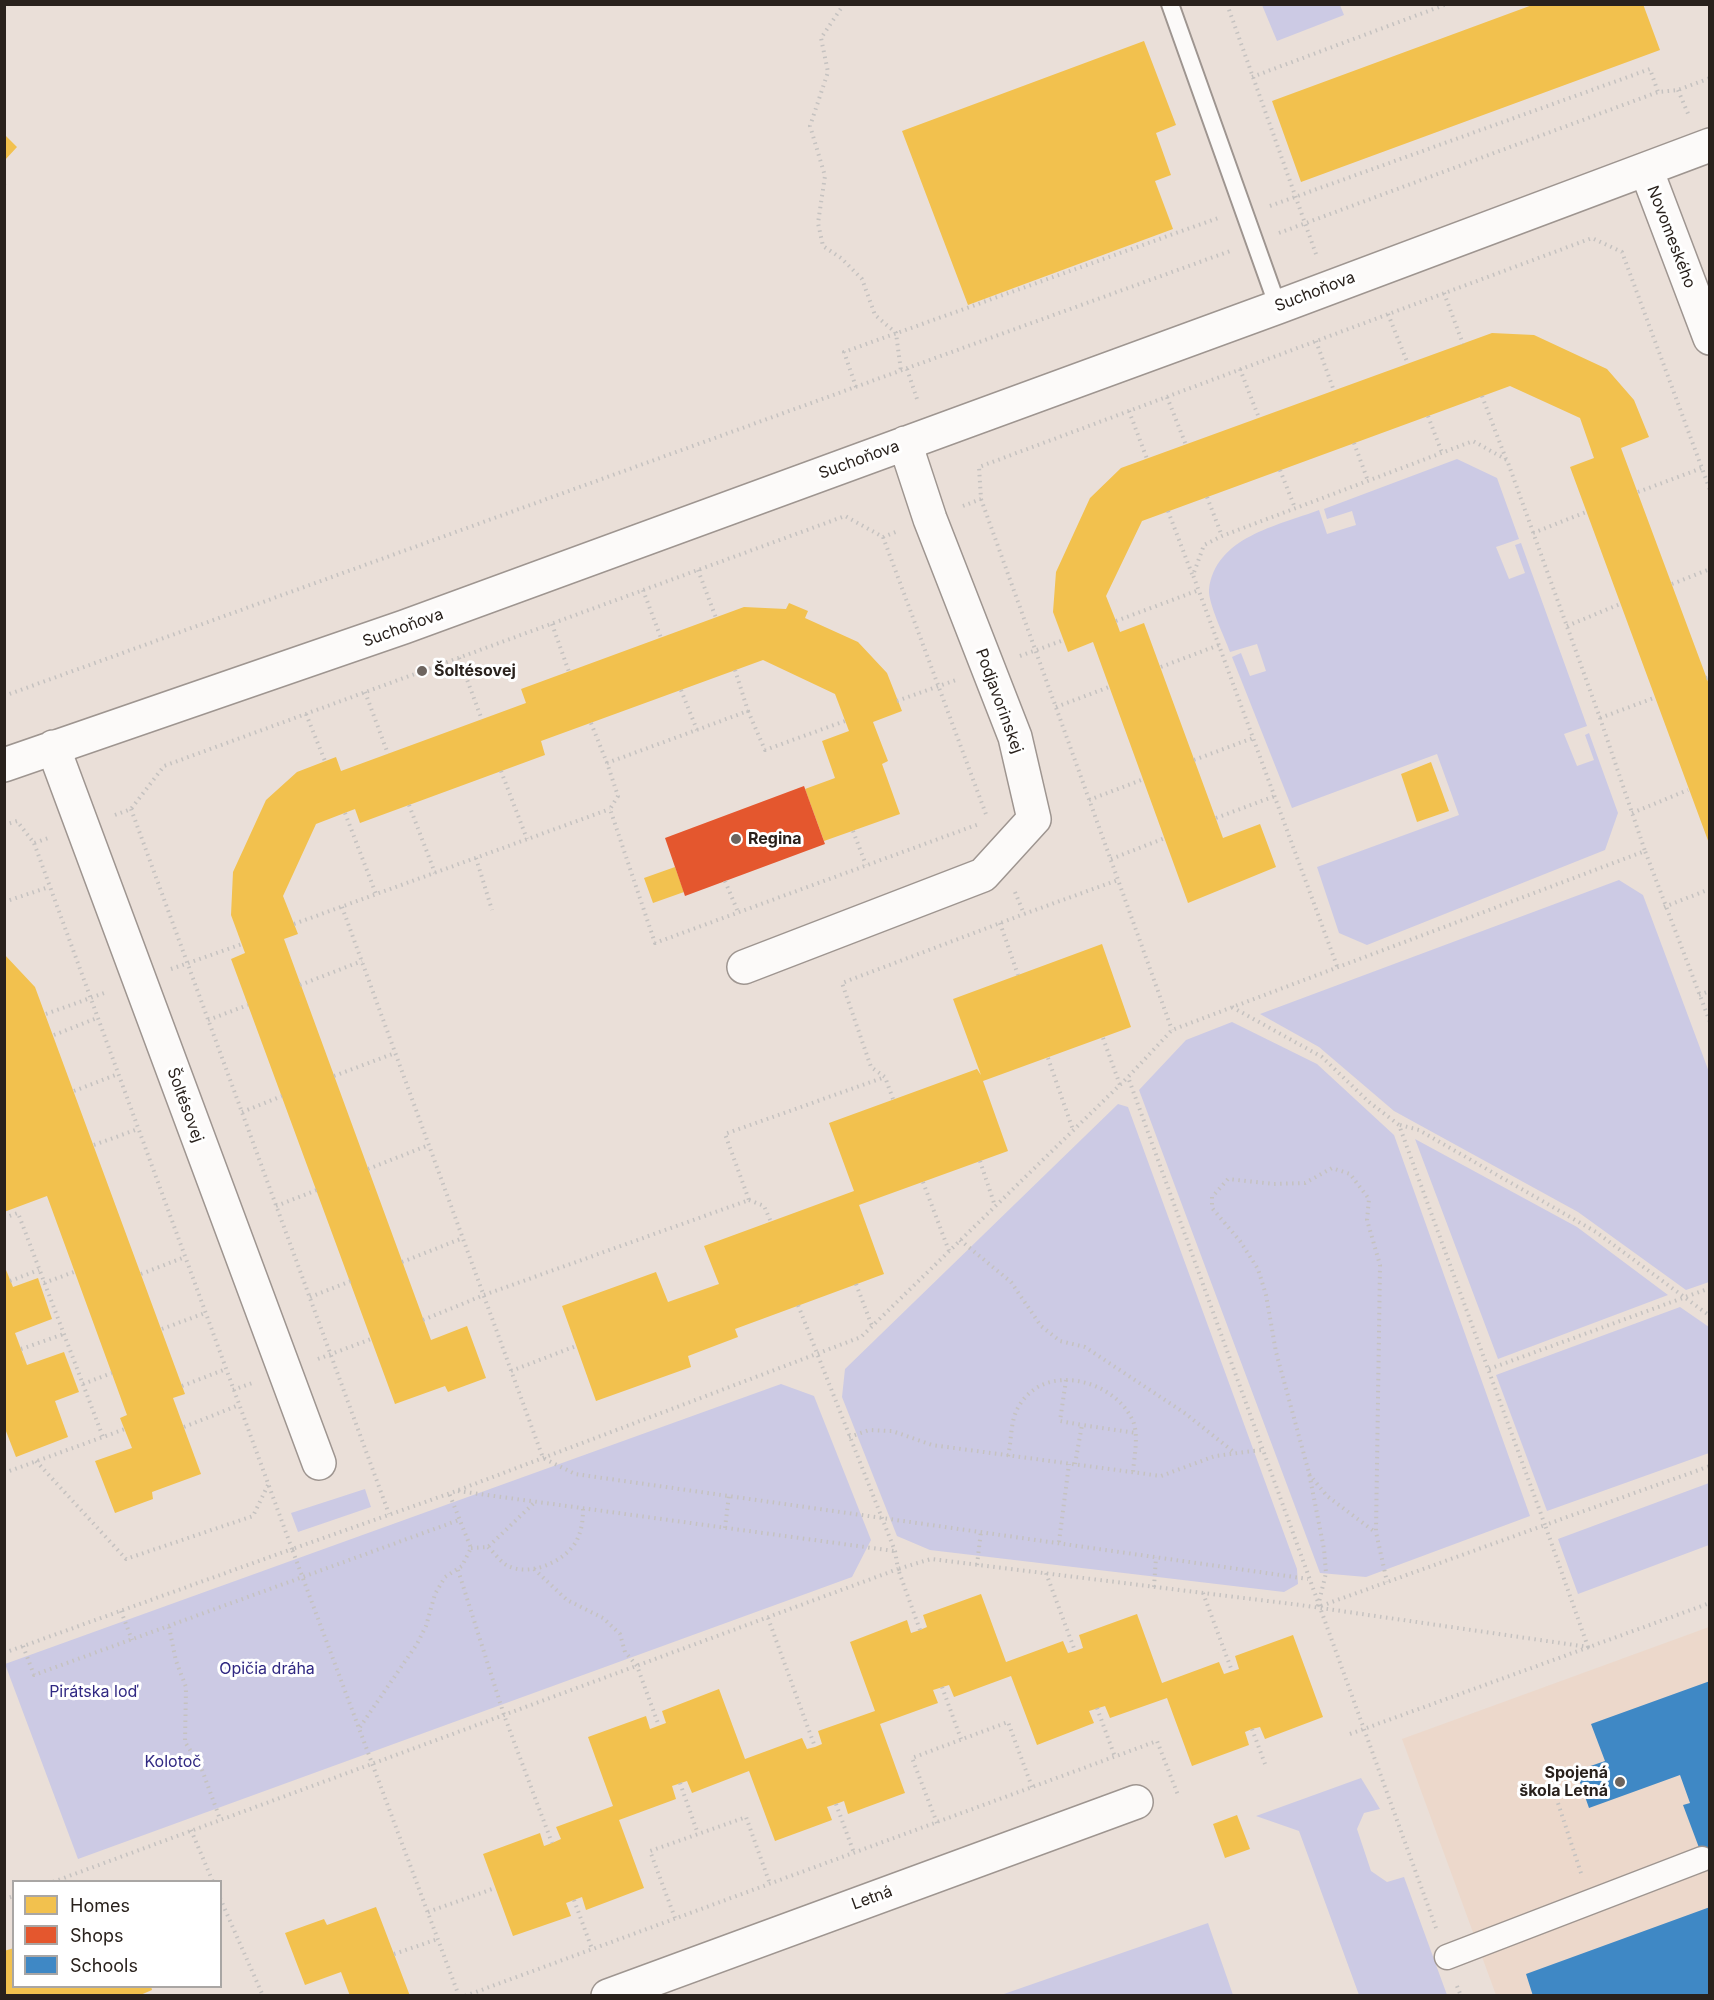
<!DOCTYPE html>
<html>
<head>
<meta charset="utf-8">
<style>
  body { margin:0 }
  #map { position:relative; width:1714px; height:2000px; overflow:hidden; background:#eadfd8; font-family:Inter,sans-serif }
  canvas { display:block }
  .frame { position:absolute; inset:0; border:6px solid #29211c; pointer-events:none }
  .legend { position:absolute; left:12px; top:1880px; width:210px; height:108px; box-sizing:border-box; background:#fff; border:2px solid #a9a6a4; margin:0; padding:8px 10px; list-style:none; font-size:18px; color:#29211c }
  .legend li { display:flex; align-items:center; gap:12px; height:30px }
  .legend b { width:30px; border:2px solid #a9a6a4 }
</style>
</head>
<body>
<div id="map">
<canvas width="1714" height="2000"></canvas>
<div class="frame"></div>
<ul class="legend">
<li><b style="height:16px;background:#f2c14e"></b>Homes</li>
<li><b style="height:16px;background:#e4572e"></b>Shops</li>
<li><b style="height:16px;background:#3f88c5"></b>Schools</li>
</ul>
</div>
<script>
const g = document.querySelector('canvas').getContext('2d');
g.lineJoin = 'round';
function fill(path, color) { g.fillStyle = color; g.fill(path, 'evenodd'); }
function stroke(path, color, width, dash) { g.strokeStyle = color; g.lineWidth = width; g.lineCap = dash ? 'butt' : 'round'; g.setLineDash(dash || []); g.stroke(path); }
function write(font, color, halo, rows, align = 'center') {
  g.font = font + ' Inter,sans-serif'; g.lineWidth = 6; g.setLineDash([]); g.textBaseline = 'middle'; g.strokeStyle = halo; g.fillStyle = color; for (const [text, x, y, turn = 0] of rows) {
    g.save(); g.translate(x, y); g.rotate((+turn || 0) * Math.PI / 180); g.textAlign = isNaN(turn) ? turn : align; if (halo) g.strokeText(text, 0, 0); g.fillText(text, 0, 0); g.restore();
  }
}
const built = new Path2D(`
  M 1709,1627 L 1709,1995 L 1496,1995 L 1402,1739 Z`);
const green = new Path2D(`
  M 1262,5 L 1340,5 L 1344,15 L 1277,41 Z
  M 1457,459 L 1497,478 L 1519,539 L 1496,547 L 1509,579 L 1525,573 L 1515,545 L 1521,543 L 1587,726 L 1564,734 L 1577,766 L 1594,760 L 1585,735 L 1589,733 L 1618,813 L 1605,850 L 1367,945 L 1339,933 L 1317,867 L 1459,815 L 1437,754 L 1292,808 L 1232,657 L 1241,653 L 1250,676 L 1266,671 L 1257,644 L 1230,652 C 1225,638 1208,603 1209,590 C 1215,537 1277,526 1319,510 L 1327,534 L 1356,525 L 1352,511 L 1327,519 L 1324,509 Z
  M 1619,880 L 1643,895 L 1709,1072 L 1709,1282 L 1686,1290 L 1578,1212 L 1394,1111 L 1319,1047 L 1260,1014 Z
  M 1232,1022 L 1317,1064 L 1394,1135 L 1530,1516 L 1366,1577 L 1320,1573 L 1139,1090 L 1186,1040 Z
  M 1118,1104 L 1128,1107 L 1297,1569 L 1298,1584 L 1284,1592 L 930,1550 L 897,1536 L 842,1397 L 845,1369 Z
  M 1415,1139 L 1577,1227 L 1668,1295 L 1498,1359 Z
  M 1680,1307 L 1709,1327 L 1709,1453 L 1547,1511 L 1496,1375 Z
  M 781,1384 L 814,1396 L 871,1540 L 852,1577 L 78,1859 L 5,1664 Z
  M 1709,1483 L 1709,1545 L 1578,1594 L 1558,1539 Z
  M 365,1489 L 371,1507 L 298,1532 L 291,1513 Z
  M 1361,1778 L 1380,1809 L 1364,1813 L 1357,1829 L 1371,1871 L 1387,1882 L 1404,1877 L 1447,1995 L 1359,1995 L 1299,1831 L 1256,1816 Z
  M 1208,1923 L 1233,1995 L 1001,1995 Z`);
const homes = new Path2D(`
  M 1535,4 L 1643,4 L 1660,50 L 1301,182 L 1272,101 Z
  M 1144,41 L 1176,125 L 1156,133 L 1171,175 L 1155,181 L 1173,229 L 968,305 L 902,131 Z
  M 5,135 L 17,147 L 5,160 Z
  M 1492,333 L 1534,335 L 1607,369 L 1634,400 L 1649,437 L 1621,448 L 1710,687 L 1710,846 L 1570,467 L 1594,458 L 1580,418 L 1510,386 L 1142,521 L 1106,596 L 1116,621 L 1120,632 L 1144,623 L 1223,838 L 1260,824 L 1276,867 L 1188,903 L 1093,642 L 1068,652 L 1053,612 L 1056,572 L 1090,498 L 1121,468 Z
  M 789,603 L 808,611 L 805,618 L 858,642 L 887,673 L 902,711 L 873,722 L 888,761 L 882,764 L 900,814 L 824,841 L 805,789 L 835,778 L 822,741 L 849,731 L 835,694 L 763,660 L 541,741 L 545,755 L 360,823 L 355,809 L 316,824 L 283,896 L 298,934 L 284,939 L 431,1340 L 467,1326 L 486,1378 L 448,1392 L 445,1386 L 395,1404 L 231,959 L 245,953 L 231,915 L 233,872 L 266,800 L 297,772 L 336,757 L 341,771 L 526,703 L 521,689 L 744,607 L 786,609 Z
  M 1431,762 L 1449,811 L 1417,822 L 1401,774 Z
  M 675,867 L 684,892 L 653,903 L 644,878 Z
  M 1102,944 L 1131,1027 L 983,1081 L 1008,1151 L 859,1205 L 884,1274 L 735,1329 L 738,1337 L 688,1356 L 691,1367 L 596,1401 L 562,1306 L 656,1272 L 668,1302 L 719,1284 L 704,1246 L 854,1191 L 829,1123 L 977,1069 L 981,1075 L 953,999 Z
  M 4,954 L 35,987 L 185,1394 L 173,1398 L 201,1474 L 152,1492 L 153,1499 L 115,1513 L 95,1461 L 132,1448 L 120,1418 L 127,1415 L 47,1196 L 4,1212 Z
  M 4,1265 L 13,1287 L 38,1278 L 52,1319 L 15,1333 L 27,1365 L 64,1352 L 79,1392 L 55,1401 L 68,1437 L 16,1457 L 4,1426 Z
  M 981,1594 L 1006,1662 L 1063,1641 L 1068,1653 L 1075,1651 L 1083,1648 L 1079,1635 L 1137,1614 L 1162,1683 L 1219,1662 L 1224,1674 L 1239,1669 L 1235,1656 L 1293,1635 L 1323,1717 L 1265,1739 L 1260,1727 L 1252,1729 L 1245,1732 L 1249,1745 L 1192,1766 L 1167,1698 L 1110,1718 L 1105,1706 L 1089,1711 L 1094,1723 L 1037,1745 L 1011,1676 L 954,1697 L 949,1685 L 933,1690 L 938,1703 L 880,1724 L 905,1793 L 848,1814 L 844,1801 L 836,1804 L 827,1807 L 832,1820 L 775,1841 L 749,1771 L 692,1793 L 687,1781 L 672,1786 L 676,1799 L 619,1820 L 644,1888 L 586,1910 L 582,1897 L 566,1903 L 571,1916 L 513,1936 L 483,1854 L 540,1833 L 544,1846 L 552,1843 L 561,1839 L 556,1827 L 613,1806 L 588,1737 L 646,1716 L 650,1729 L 666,1723 L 662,1711 L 719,1689 L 745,1759 L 802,1738 L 807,1749 L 815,1747 L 822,1744 L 818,1731 L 875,1711 L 850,1642 L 907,1620 L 911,1633 L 920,1630 L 927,1627 L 923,1615 Z
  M 1237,1815 L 1250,1849 L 1225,1858 L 1213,1824 Z
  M 376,1907 L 410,1996 L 350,1996 L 341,1972 L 305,1985 L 285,1933 L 324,1919 L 327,1925 Z
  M 14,1948 L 14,1986 L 151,1986 L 152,1990 L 138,1996 L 4,1996 L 4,1951 Z`);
const shops = new Path2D(`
  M 804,786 L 825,844 L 685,896 L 665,838 Z`);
const schools = new Path2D(`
  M 1710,1681 L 1710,1877 L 1683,1805 L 1690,1803 L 1680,1775 L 1589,1808 L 1576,1771 L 1605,1761 L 1591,1724 Z
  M 1710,1907 L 1710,1996 L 1533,1996 L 1526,1974 Z`);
const path = new Path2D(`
  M 844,4 L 821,38 L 828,72 L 810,126 L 825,176 L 818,223 L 823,246 L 841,258 L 862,279 L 875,315 L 896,333 L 901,371
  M 1227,4 L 1317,257
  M 1252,77 L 1447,4
  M 1678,90 L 1689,116
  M 4,184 L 8,181
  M 1270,206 L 1650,69 L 1658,92
  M 1279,233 L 1658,92 L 1678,90 L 1710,78
  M 1444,293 L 1463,344
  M 1388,314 L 1408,364
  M 1316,341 L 1334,391
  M 907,369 L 918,402
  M 1240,369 L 1259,418
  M 856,387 L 844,352 L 1218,218
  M 1482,396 L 1506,459
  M 1167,397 L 1186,445
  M 1129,411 L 1147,459
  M 1428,416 L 1442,453
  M 1354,443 L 1368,481
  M 1280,470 L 1295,508
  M 1638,492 L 1702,468
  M 1207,497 L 1222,536
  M 981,499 L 1172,1030
  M 963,506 L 981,499 L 979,467 L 1592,238 L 1622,252 L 1710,490
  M 1168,511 L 1192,574
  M 1533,533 L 1586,512
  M 883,537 L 987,817
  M 698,570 L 716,618
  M 1672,584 L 1710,569
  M 643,590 L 661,638
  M 1116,621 L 1199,590
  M 552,624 L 569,672
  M 1567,626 L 1620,604
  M 1020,656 L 1064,640
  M 459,658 L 482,720
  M 1161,667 L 1219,645
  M 735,670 L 748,711 L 607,763 L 618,796 L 610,809 L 655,943 L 979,824
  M 1706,678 L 1710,677
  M 681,690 L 697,730
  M 365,692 L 388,754
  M 4,696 L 1230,251
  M 897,701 L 956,680
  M 1056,707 L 1109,687
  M 748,711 L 765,750 L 845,721
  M 306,714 L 325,761
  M 1600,718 L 1654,698
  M 591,723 L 607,763
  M 1194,760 L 1253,738
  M 501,771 L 527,839
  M 1089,800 L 1144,779
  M 409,805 L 435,873
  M 131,809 L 389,1514
  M 345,813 L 376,894
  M 1632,813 L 1688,790
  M 115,815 L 131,809 L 164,766 L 845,516 L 883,537 L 898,531
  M 1216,818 L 1275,796
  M 4,825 L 17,821 L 34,843 L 51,837
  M 853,831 L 866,865
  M 476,858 L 492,910
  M 1111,859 L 1165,838
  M 725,881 L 738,912
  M 1015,892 L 1024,914 L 1118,880
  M 4,902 L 49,887
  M 342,907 L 543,1458 L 575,1474 L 1308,1579
  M 1664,907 L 1710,889
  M 1000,923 L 1018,975
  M 294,924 L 610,809
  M 1337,966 L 1193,575 L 1204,545 L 1222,536 L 1473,441 L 1507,460 L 1600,718 L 1645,851
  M 171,969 L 242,944
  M 300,985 L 362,961
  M 1699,995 L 1710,991
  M 1232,1007 L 1322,1057 L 1369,1102 L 1399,1125 L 1545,1525 L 1710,1466
  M 46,1014 L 107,992
  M 208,1020 L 248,1005
  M 54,1035 L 97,1018
  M 1103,1038 L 1120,1085
  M 1048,1058 L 1073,1130
  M 334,1076 L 395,1053
  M 74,1091 L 118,1074
  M 893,1099 L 885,1077 L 871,1067 L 842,983 L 1024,914
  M 242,1112 L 282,1096
  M 1400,1125 L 1419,1130 L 1596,1232 L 1710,1316
  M 94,1145 L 138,1129
  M 980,1161 L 995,1206
  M 368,1169 L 429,1145
  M 923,1182 L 949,1251
  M 749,1200 L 764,1206 L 771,1222
  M 276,1206 L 317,1190
  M 4,1218 L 18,1213 L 103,1437
  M 960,1240 L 1011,1282 L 1041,1326 L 1060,1341 L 1085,1347 L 1186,1414 L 1235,1453
  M 402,1262 L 463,1238
  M 141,1274 L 185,1257
  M 10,1281 L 39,1270
  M 44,1283 L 74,1272
  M 856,1284 L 872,1326
  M 310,1297 L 351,1281
  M 423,1320 L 484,1295 L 749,1200 L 725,1134 L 885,1077
  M 162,1329 L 205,1313
  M 21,1349 L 64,1334
  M 318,1359 L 371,1339
  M 1489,1369 L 1710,1288
  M 511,1371 L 576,1346
  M 1066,1380 L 1060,1421 L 1082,1425
  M 83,1384 L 112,1373
  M 182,1386 L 226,1369
  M 233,1390 L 252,1383
  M 184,1427 L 239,1405
  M 849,1437 L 869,1430 L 892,1431 L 932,1445 L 1161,1476 L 1215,1456 L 1261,1450
  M 1008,1456 C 1012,1439 1010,1420 1019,1406 C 1045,1361 1115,1380 1133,1421 C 1139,1436 1134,1457 1133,1472
  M 36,1461 L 126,1559 L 253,1516 L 268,1485
  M 1075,1464 L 1082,1425 L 1136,1433
  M 4,1473 L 125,1429
  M 1309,1474 L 1327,1496 L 1375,1532
  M 458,1491 L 894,1551
  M 725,1528 L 729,1495
  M 1059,1542 L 1069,1464
  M 488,1547 C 494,1552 501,1563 508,1566 C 531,1577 566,1561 577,1540 C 582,1529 583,1520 583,1508
  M 471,1548 L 488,1547 L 535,1502
  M 977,1565 L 981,1531
  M 534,1569 L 567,1600 L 603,1618 L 620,1634 L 625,1652 L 637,1666 L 659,1726
  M 458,1570 L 504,1715 L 552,1843
  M 1046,1573 L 1075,1651
  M 1154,1587 L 1156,1557
  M 1203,1593 L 1232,1671
  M 1318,1606 L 1326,1573 L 1324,1549 L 1309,1473 L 1276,1352 L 1266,1295 L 1258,1269 L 1240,1241 L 1212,1208 L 1212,1197 L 1228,1179 L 1274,1184 L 1305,1183 L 1332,1168 L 1350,1174 L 1369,1199 L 1367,1220 L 1380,1265 L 1376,1532 L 1387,1582
  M 121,1611 L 132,1640
  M 768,1618 L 815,1747
  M 169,1627 L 176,1661 L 186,1687 L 185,1742 L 201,1767 L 220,1819
  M 920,1630 L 898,1569 L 931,1559 L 1300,1605 L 1588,1647 L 1545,1525 L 1318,1607
  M 23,1646 L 34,1675 L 459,1520
  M 4,1653 L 292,1549 L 34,843
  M 942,1687 L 961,1739
  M 1097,1708 L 1115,1757
  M 360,1727 L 417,1644 L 426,1626 L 435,1594 L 445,1577 L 462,1566 L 471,1548 L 449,1493
  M 1252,1729 L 1265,1764
  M 1350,1734 L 1710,1603
  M 680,1783 L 698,1834
  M 836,1804 L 854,1853
  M 937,1823 L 912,1758 L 1008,1722 L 1032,1787
  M 191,1830 L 213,1882
  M 1581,1873 L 1556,1797 L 1582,1789
  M 53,1882 L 898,1569 L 895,1551 L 798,1305
  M 220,1898 L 263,1996
  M 4,1899 L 14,1896
  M 574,1900 L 592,1949
  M 428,1912 L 495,1888
  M 675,1918 L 650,1851 L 746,1817 L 770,1884
  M 1436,1928 L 1128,1077 L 1172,1030 L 1645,851 L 1710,1022
  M 394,1954 L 438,1939
  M 1457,1986 L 1461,1996
  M 459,1996 L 292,1549 L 456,1491 L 861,1337 L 1128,1077
  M 465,1996 L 1157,1741 L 1178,1795`);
const service = new Path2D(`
  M 1170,4 L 1278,307`);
const pedestrian = new Path2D(`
  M 1447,1957 L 1702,1859`);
const minor = new Path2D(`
  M 1646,169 L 1710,338
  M 53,747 L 319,1463
  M 4,765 L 404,627 L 1278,307 L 1710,145
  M 744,967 L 983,875 L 1034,819 L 1015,737 L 930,519 L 905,443
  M 608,1996 L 1136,1802`);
const markers = [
  [422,671,6,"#6d645e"],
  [736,839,6,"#6d645e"],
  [1620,1782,6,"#6d645e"]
];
const streetNames = [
  ["Novomeského",1671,237,69],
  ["Suchoňova",1315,292,-21],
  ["Suchoňova",859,460,-20],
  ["Suchoňova",403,628,-20],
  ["Podjavorinskej",999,701,70],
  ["Šoltésovej",185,1105,70],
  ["Letná",872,1898,-20]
];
const poiNames = [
  ["Šoltésovej",434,671],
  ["Regina",748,839],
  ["Spojená",1608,1773,"right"],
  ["škola Letná",1608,1791,"right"]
];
const parkNames = [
  ["Opičia dráha",267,1669],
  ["Pirátska loď",94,1692],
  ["Kolotoč",173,1762]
];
fill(built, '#ecd8cb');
fill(green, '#cccae4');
fill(homes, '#f2c14e');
fill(shops, '#e4572e');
fill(schools, '#3f88c5');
stroke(service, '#9e9590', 20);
stroke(pedestrian, '#9e9590', 27);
stroke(minor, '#9e9590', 36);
stroke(path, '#c5c2c0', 4, [1.5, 4.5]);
stroke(service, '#fcfaf9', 16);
stroke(pedestrian, '#fcfaf9', 24);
stroke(minor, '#fcfaf9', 33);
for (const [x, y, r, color] of markers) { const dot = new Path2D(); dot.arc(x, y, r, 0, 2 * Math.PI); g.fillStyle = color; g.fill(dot); stroke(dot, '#fff', 2); }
write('16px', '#29211c', '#fff', streetNames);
write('bold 16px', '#29211c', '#fff', poiNames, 'left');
write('16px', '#302882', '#fff', parkNames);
</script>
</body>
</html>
